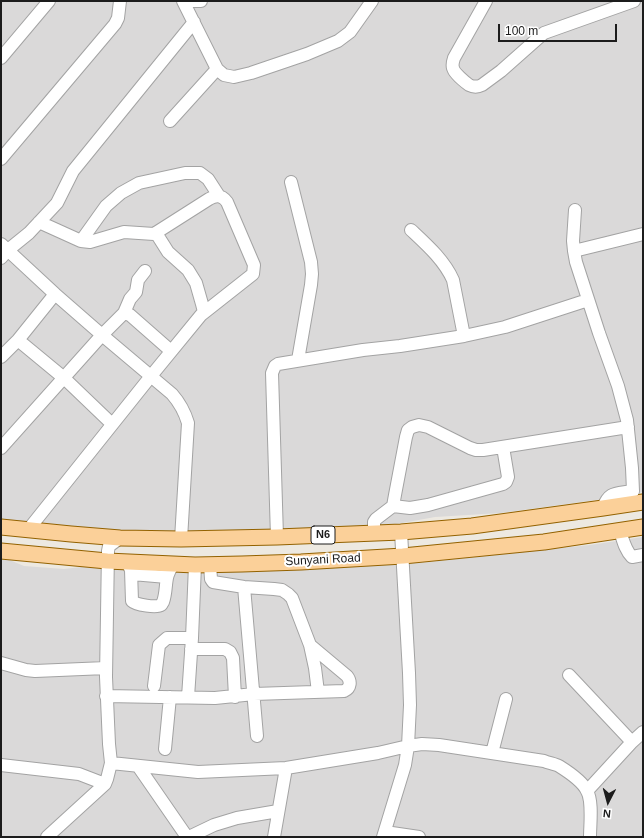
<!DOCTYPE html>
<html>
<head>
<meta charset="utf-8">
<style>
  body { margin:0 }
  #map { position:relative; width:644px; height:838px; overflow:hidden; background:#ede9e1; font-family:Arial,sans-serif }
  canvas { display:block }
  .frame { position:absolute; inset:0; border:2px solid #1c1c1c; pointer-events:none }
  .north { position:absolute; left:588px; top:782px; width:40px; height:40px; -webkit-text-stroke:3px #fff; paint-order:stroke; rotate:186deg; font-size:11px; font-weight:700; line-height:16px; text-align:center; color:#1c1c1c }
  .north::after { content:''; display:block; margin:auto; width:14px; height:18px; background:#1c1c1c; clip-path:polygon(50% 0,100% 100%,50% 72%,0 100%) }
  .scale { position:absolute; left:498px; top:24px; width:119px; height:18px; box-sizing:border-box; border:2px solid #1c1c1c; border-top:0; padding-left:5px; font-size:12px; line-height:14px; white-space:nowrap; color:#1c1c1c; -webkit-text-stroke:3px #fff; paint-order:stroke }
</style>
</head>
<body>
<div id="map">
<canvas width="644" height="838"></canvas>
<div class="frame"></div>
<div class="north">N</div>
<div class="scale">100 m</div>
</div>
<script>
const g = document.querySelector('canvas').getContext('2d');
g.lineJoin = 'round';
function fill(path, color) { g.fillStyle = color; g.fill(path, 'evenodd'); }
function stroke(path, color, width, dash) { g.strokeStyle = color; g.lineWidth = width; g.lineCap = dash ? 'butt' : 'round'; g.setLineDash(dash || []); g.stroke(path); }
function write(font, color, halo, rows, align = 'center') {
  g.font = font + ' Arial,sans-serif'; g.lineWidth = 4; g.setLineDash([]); g.textBaseline = 'middle'; g.strokeStyle = halo; g.fillStyle = color; for (const [text, x, y, turn = 0] of rows) {
    g.save(); g.translate(x, y); g.rotate((+turn || 0) * Math.PI / 180); g.textAlign = isNaN(turn) ? turn : align; if (halo) g.strokeText(text, 0, 0); g.fillText(text, 0, 0); g.restore();
  }
}
const residential = new Path2D(`
  M 1,1 L 643,1 L 643,492 L 611,498 L 501,513 L 435,517 L 364,530 L 173,533 L 78,529 L 1,520 Z
  M 643,537 L 643,837 L 1,837 L 1,559 L 7,559 L 24,566 L 64,569 L 90,566 L 219,571 L 307,570 L 429,562 L 590,545 Z`);
const minor = new Path2D(`
  M 183,1 L 217,69 L 224,75 L 234,77 L 251,73 L 307,54 L 338,41 L 350,32 L 372,1
  M 183,1 L 201,1
  M 486,1 L 454,58 C 453,61 452,65 453,68 C 454,73 465,82 469,85 C 473,87 478,87 482,85 L 501,71 L 536,40 L 544,33 L 634,1
  M 1,58 L 49,1
  M 170,121 L 217,69
  M 1,159 L 115,24 L 118,18 L 120,1
  M 291,182 L 311,262 L 312,274 L 311,285 L 298,360
  M 575,210 L 573,241 L 574,251 L 576,262 L 599,333 L 618,386 L 627,420 L 632,468 L 633,491 C 616,494 609,491 603,508
  M 411,230 C 427,245 444,260 453,280 L 464,336
  M 156,233 L 168,252 L 188,270 L 196,283 L 202,304 L 204,312
  M 81,241 L 106,206 L 121,193 L 139,183 L 185,173 L 200,173 L 208,179 L 219,196
  M 1,244 L 55,294 L 102,335 L 172,394 C 179,402 185,413 188,423 L 181,539
  M 574,251 L 643,234
  M 1,258 L 8,250 L 29,233 L 57,203 L 73,171 L 194,22
  M 124,313 L 130,299 L 136,292 L 138,280 L 145,271
  M 18,340 L 64,378 L 112,424
  M 1,357 L 18,340 L 55,294
  M 1,448 L 102,335 L 124,313 L 130,315 L 171,351
  M 393,506 L 410,508 L 428,505 L 503,484 L 506,482 L 508,477 L 503,447
  M 28,530 L 151,376 L 201,315 L 253,274 L 254,265 L 227,202 C 222,195 216,195 209,199 L 154,234 L 124,232 L 90,242 L 81,241 L 39,222
  M 620,531 C 623,540 625,550 632,557 L 643,555
  M 374,533 L 374,522 L 376,519 L 393,506 L 395,495 L 406,437 L 408,430 L 412,427 L 419,425 L 428,427 L 470,448 L 476,450 L 483,450 L 628,427
  M 277,537 L 272,373 L 275,366 L 278,364 L 363,350 L 400,346 L 464,336 L 505,327 L 588,300
  M 125,562 L 129,566 L 131,570 L 132,601 C 136,605 157,608 161,605 C 162,604 162,603 163,602 C 168,588 163,577 174,564
  M 210,565 L 211,579 L 213,582 L 244,587 L 274,589 L 282,590 L 288,594 L 292,598 L 310,645 L 315,668 L 318,692
  M 132,574 L 167,577
  M 244,587 L 257,736
  M 191,649 L 225,649 L 230,652 L 233,658 L 235,697
  M 1,663 L 26,670 L 35,671 L 106,668
  M 569,675 L 632,742 L 587,791
  M 154,686 L 159,645 L 167,638 L 192,638
  M 106,696 L 215,698 L 254,694 L 344,691 C 351,688 351,681 347,676 L 310,645
  M 188,697 L 192,638 L 195,565
  M 632,742 L 643,732
  M 165,749 L 170,697
  M 492,753 L 506,699
  M 111,763 L 198,772 L 286,768 L 378,753 L 408,746 L 422,744 L 439,745 L 544,761 C 549,763 555,764 559,766 C 567,771 583,782 587,791 C 593,801 590,825 590,837
  M 1,765 L 79,774 L 105,784
  M 138,766 L 187,837
  M 385,832 L 419,837
  M 47,837 L 105,784 L 107,779 L 111,763 L 109,744 L 106,677 L 108,551 L 109,546 L 120,538
  M 189,837 L 214,825 L 237,818 L 278,811
  M 274,837 L 286,768
  M 383,837 L 405,765 L 408,746 L 410,705 L 409,673 L 401,532`);
const major = new Path2D(`
  M 1,527 L 71,534 L 120,538 L 181,539 L 277,537 L 401,532 L 472,526 L 603,508 L 643,502
  M 1,551 L 107,561 L 195,565 L 242,564 L 301,562 L 403,556 L 544,542 L 643,527`);
const shields = [
  [323,535,24]
];
const shieldNames = [
  ["N6",323,535]
];
const streetNames = [
  ["Sunyani Road",323,560,-3]
];
fill(residential, '#dad9d9');
stroke(minor, '#a3a3a3', 14);
stroke(major, '#936201', 17);
stroke(minor, '#fff', 12);
stroke(major, '#fbd099', 15);
for (const [x, y, w] of shields) { const box = new Path2D(); box.roundRect(x - w / 2, y - 9, w, 18, 3); g.fillStyle = '#fff'; g.fill(box); stroke(box, '#1c1c1c', 1); }
write('bold 11px', '#1c1c1c', null, shieldNames);
write('12px', '#1c1c1c', '#fff', streetNames);
</script>
</body>
</html>
